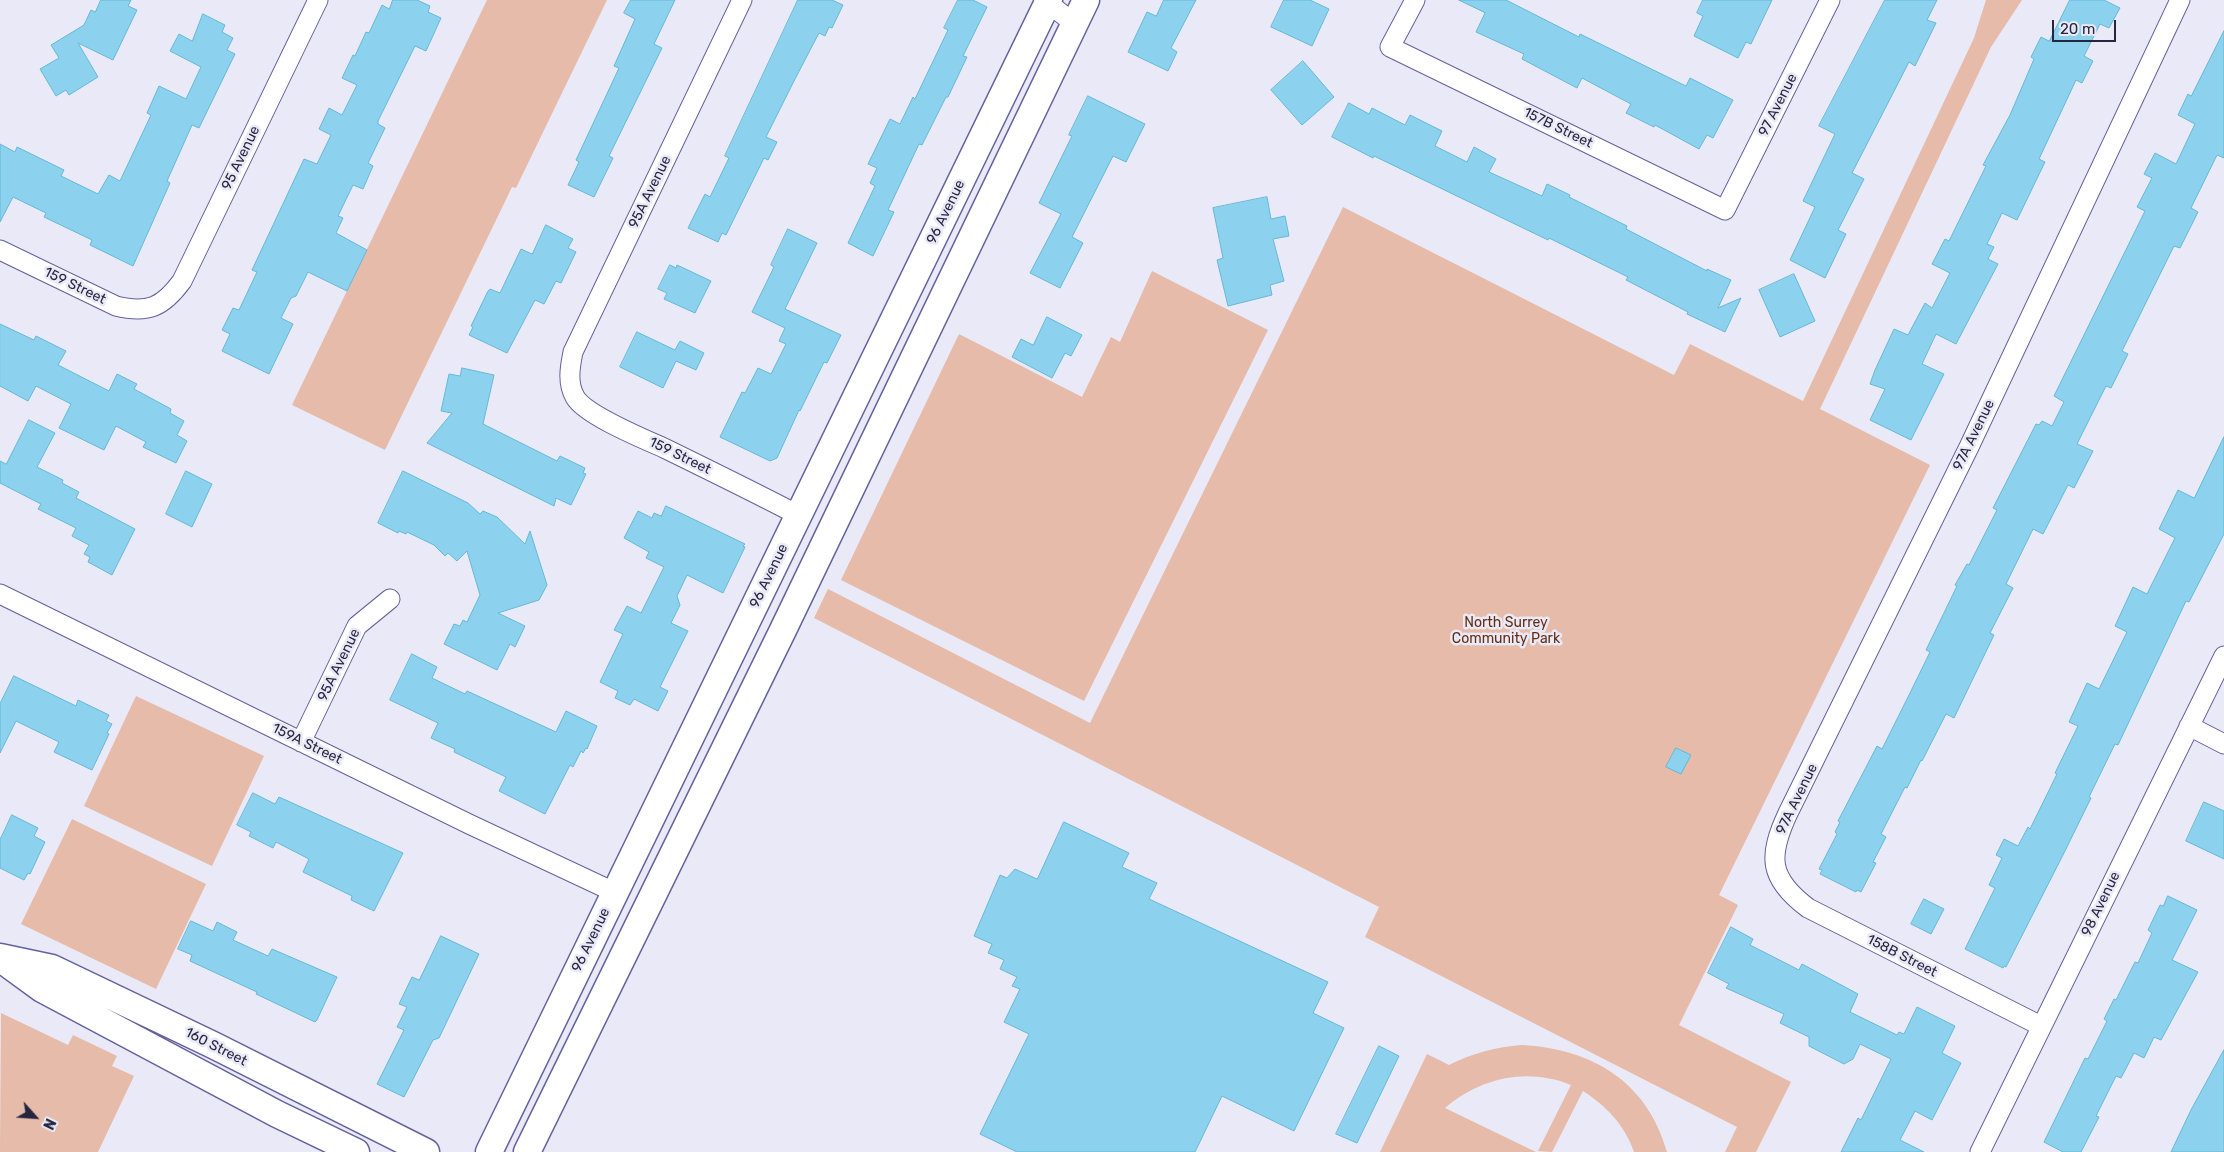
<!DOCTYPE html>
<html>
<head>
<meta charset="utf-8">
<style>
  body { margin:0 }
  #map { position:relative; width:2224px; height:1152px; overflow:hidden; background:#e9e9f7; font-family:Rubik,sans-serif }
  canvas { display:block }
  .north { position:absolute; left:10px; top:1092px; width:50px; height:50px; -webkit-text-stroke:4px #e9e9f7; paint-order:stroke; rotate:116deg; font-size:14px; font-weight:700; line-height:20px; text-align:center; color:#26263f }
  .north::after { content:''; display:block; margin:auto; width:18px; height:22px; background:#26263f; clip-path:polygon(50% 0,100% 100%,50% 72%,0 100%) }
  .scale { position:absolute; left:2052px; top:20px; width:64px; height:22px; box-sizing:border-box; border:2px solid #26263f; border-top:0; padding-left:6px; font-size:15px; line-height:18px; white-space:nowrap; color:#26263f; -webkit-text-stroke:4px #e9e9f7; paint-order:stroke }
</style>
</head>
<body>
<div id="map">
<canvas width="2224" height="1152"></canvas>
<div class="north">N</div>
<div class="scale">20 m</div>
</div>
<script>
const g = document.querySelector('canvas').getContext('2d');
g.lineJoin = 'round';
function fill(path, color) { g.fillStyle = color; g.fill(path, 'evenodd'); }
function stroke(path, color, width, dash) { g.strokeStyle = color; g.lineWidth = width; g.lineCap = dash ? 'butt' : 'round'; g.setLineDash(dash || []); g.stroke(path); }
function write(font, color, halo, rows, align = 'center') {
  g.font = font + ' Rubik,sans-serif'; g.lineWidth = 5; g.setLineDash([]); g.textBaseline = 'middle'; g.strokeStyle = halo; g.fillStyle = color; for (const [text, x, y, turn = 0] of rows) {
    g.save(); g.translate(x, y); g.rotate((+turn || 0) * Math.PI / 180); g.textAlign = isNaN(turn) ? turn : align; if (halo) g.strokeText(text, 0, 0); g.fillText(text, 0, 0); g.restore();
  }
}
const green = new Path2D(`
  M 487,0 L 607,0 L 516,188 L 512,187 L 385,450 L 292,405 Z
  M 1986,0 L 2022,0 L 1991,47 L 1820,409 L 1930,465 L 1719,895 L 1738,905 L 1679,1025 L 1791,1082 L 1756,1152 L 1725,1152 L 1737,1127 L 1365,937 L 1379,907 L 814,618 L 828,589 L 1090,723 L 1343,207 L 1674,375 L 1690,344 L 1803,401 L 1974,38 Z
  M 1152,271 L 1268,330 L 1084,701 L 841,580 L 959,334 L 1082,397 L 1111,337 L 1120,342 Z
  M 136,696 L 264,756 L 212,866 L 84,806 Z
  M 72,819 L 206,884 L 156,989 L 21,924 Z
  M 1,1013 L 68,1045 L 73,1035 L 117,1056 L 112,1066 L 134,1076 L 98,1152 L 0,1152 Z
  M 1522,1045 C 1592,1049 1647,1081 1667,1152 L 1634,1152 C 1625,1125 1606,1106 1583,1091 L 1552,1152 L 1538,1151 L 1571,1085 C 1527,1067 1480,1078 1445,1108 L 1536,1152 L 1380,1152 L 1427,1054 L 1449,1065 C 1473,1053 1496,1047 1522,1045 Z`);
const building = new Path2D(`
  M 101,0 L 131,0 L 128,6 L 137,10 L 113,60 L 78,43 L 98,77 L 69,95 L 66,90 L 56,96 L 40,69 L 59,58 L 51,45 L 84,25 L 91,10 L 95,12 Z
  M 393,0 L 417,0 L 430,6 L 428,12 L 441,18 L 426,51 L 415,46 L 378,121 L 378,124 L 385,128 L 368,163 L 373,166 L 363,189 L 353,185 L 338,216 L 343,218 L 336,233 L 367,250 L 347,291 L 308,272 L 296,296 L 291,298 L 281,318 L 293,324 L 269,374 L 222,351 L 230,334 L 222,330 L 233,308 L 239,310 L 257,272 L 252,270 L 304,159 L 317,164 L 331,135 L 319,129 L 329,108 L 342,115 L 357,85 L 342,78 L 353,55 L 355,56 L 366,32 L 369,33 L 382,5 L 389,9 Z
  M 631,0 L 675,0 L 654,44 L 662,48 L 609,156 L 613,158 L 594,197 L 568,185 L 579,162 L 576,160 L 619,68 L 614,66 L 635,19 L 624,13 Z
  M 798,0 L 832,0 L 843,5 L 832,28 L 829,27 L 825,36 L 819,33 L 795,79 L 766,137 L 777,142 L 768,160 L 764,158 L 726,235 L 722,233 L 718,242 L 688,228 L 705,194 L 710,197 L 729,158 L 725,156 Z
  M 958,0 L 973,0 L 987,7 L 963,56 L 967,57 L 948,97 L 946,97 L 922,145 L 919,144 L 888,210 L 894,212 L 873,256 L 848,243 L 875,186 L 870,183 L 877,168 L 868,164 L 890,119 L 900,124 L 913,97 L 915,99 L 948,30 L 944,28 Z
  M 1164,0 L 1196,0 L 1171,48 L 1177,52 L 1168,71 L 1128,52 L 1147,12 L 1156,16 Z
  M 1284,0 L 1310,0 L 1329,9 L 1312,46 L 1271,27 Z
  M 1459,0 L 1506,0 L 1579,37 L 1580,34 L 1686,86 L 1690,78 L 1733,100 L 1713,138 L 1707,135 L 1699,149 L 1655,125 L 1654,127 L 1626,113 L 1631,104 L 1582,78 L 1577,88 L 1522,59 L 1524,54 L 1476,32 L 1485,13 Z
  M 1703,0 L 1772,0 L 1751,44 L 1746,42 L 1738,58 L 1694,36 L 1703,16 L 1697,13 Z
  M 1885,0 L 1937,0 L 1927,20 L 1936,23 L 1915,66 L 1909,62 L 1852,173 L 1864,179 L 1838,230 L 1846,234 L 1825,278 L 1790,260 L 1815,207 L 1803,201 L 1835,134 L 1819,126 Z
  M 2070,0 L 2104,0 L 2120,8 L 2109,28 L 2100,24 L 2084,56 L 2093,61 L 2082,83 L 2076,80 L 2039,159 L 2045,162 L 2017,220 L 2002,213 L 1987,244 L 1994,247 L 1988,259 L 1998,264 L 1956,344 L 1936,334 L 1922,364 L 1944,374 L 1911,440 L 1870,420 L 1885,389 L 1870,384 L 1875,370 L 1894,329 L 1908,335 L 1925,303 L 1932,308 L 1950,273 L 1932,264 L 1945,239 L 1949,241 L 1986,166 L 1983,165 L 2010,115 L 2034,59 L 2031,57 L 2041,37 L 2049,41 Z
  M 203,14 L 225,25 L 222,32 L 233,38 L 227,50 L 235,54 L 199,128 L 192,125 L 167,181 L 170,183 L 133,266 L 90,245 L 92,240 L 44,217 L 46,213 L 13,197 L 0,222 L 0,144 L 15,152 L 17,147 L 64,170 L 61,176 L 98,194 L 109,175 L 120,181 L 151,115 L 147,113 L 159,86 L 186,99 L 201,67 L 170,51 L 179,34 L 192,41 Z
  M 2224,31 L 2224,158 L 2217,155 L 2191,208 L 2198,212 L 2180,248 L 2174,246 L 2122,351 L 2128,354 L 2111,388 L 2106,386 L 2077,444 L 2093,451 L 2074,488 L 2068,485 L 2043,534 L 2033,529 L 2006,584 L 2013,588 L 1990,633 L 1994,635 L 1954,718 L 1946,714 L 1922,761 L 1921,760 L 1907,788 L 1905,787 L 1881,834 L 1886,837 L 1873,862 L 1876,863 L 1861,892 L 1857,890 L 1856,892 L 1820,874 L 1822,870 L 1819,869 L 1837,834 L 1835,832 L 1840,822 L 1838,821 L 1877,746 L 1882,749 L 1911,691 L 1930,652 L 1926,650 L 1957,586 L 1955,585 L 1967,564 L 1969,565 L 1997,510 L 1993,508 L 2036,424 L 2039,425 L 2042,421 L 2052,426 L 2064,402 L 2054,396 L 2145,211 L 2137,207 L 2152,178 L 2144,174 L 2155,153 L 2176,164 L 2195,124 L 2178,115 L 2188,94 L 2191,96 Z
  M 1303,61 L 1334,97 L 1302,125 L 1271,90 Z
  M 1088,96 L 1145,124 L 1126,162 L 1113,156 L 1072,237 L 1083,243 L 1060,288 L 1030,273 L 1061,214 L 1039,203 L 1072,136 L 1069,135 Z
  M 1349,103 L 1369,114 L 1372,108 L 1405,125 L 1410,115 L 1442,131 L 1435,146 L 1467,162 L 1474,147 L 1496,159 L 1489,172 L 1542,196 L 1547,184 L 1570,195 L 1569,197 L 1627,226 L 1626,229 L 1707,271 L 1707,269 L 1731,280 L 1718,308 L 1741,298 L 1725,332 L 1687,314 L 1688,312 L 1626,280 L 1628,277 L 1549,238 L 1548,240 L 1374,156 L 1373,158 L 1332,137 Z
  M 1267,197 L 1271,219 L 1285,216 L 1289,236 L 1273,239 L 1284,281 L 1270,285 L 1272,295 L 1228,306 L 1217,260 L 1223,258 L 1213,208 Z
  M 546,225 L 573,239 L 568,248 L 576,252 L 561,283 L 556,281 L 544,304 L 535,300 L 507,353 L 469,335 L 473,327 L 471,326 L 488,291 L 490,289 L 500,293 L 521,249 L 532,254 Z
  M 788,229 L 817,243 L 785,309 L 841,335 L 827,363 L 824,362 L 800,411 L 799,410 L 777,458 L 770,461 L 720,437 L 742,392 L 745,393 L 758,368 L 771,374 L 786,344 L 779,341 L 785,328 L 752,312 L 774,267 L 771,265 Z
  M 670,265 L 676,268 L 677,265 L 711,281 L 695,313 L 664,299 L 667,293 L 658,289 Z
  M 1794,274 L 1815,321 L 1780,337 L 1759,290 Z
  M 1047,317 L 1082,335 L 1071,356 L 1065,353 L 1052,378 L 1012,357 L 1021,339 L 1033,345 Z
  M 0,324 L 34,340 L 36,336 L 66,351 L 58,365 L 109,391 L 117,374 L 137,384 L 134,389 L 171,409 L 170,413 L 184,421 L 177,435 L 187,441 L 176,463 L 143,447 L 146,442 L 116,426 L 104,450 L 59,428 L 71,404 L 36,386 L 28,401 L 0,386 Z
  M 637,332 L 675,350 L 680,341 L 704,353 L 696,370 L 676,361 L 663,388 L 620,367 Z
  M 462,368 L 494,375 L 483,424 L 557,461 L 560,456 L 585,468 L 583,473 L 586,474 L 571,505 L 556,498 L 554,506 L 427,443 L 452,413 L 441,411 L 449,374 L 460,376 Z
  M 29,420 L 55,433 L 37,467 L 63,480 L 62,483 L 79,492 L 76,498 L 135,529 L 112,575 L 88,562 L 90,557 L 84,554 L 89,545 L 72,536 L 76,528 L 38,509 L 41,504 L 0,483 L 0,461 L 6,464 Z
  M 2224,437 L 2224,534 L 2189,602 L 2186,601 L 2118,745 L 2115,744 L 2089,797 L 2091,798 L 2065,851 L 2006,967 L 2004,966 L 2003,968 L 1965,949 L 1995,888 L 1989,885 L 2002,858 L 1996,855 L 2004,839 L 2018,846 L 2028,827 L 2030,829 L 2057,774 L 2055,773 L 2078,726 L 2069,722 L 2087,683 L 2099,689 L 2127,632 L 2115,626 L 2133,587 L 2147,594 L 2175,538 L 2159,529 L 2178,490 L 2194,498 Z
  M 186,471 L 212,484 L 192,527 L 166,514 Z
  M 403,471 L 468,503 L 480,514 L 483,511 L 497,517 L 525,544 L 530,531 L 547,585 L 539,600 L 498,613 L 525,626 L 515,647 L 510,644 L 497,670 L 444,644 L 454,624 L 460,626 L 463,620 L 467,622 L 480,595 L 467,551 L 457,561 L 448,553 L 445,556 L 434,545 L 407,532 L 406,534 L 399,531 L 398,533 L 378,523 Z
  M 666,506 L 745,544 L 743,546 L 745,547 L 723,593 L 687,575 L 677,596 L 680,605 L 671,623 L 688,631 L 660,687 L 668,691 L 658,711 L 634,699 L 630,705 L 615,698 L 618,691 L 600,682 L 623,634 L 614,630 L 627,606 L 641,613 L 664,567 L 646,558 L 649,552 L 624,538 L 638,511 L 652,518 L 654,513 L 661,516 Z
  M 412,654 L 437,667 L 432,678 L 465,694 L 467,691 L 556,732 L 566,711 L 597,726 L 587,749 L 586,748 L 583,753 L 581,751 L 573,767 L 570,765 L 545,814 L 499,791 L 506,777 L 454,752 L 455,749 L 431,738 L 438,723 L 390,700 Z
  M 14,676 L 76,706 L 78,700 L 109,715 L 106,721 L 112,724 L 107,733 L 109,734 L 92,770 L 54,752 L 59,742 L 16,721 L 0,753 L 0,704 Z
  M 1676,748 L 1691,755 L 1681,774 L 1666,767 Z
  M 253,793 L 275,804 L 279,797 L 403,853 L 374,911 L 351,900 L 352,896 L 303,872 L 309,859 L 276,842 L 273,848 L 249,836 L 251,832 L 237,825 Z
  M 2204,802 L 2224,811 L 2224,859 L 2186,841 Z
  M 12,815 L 38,828 L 34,836 L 45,842 L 30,874 L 28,873 L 24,880 L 0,868 L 0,840 Z
  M 1064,822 L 1129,853 L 1122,867 L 1157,883 L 1149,899 L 1328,982 L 1313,1013 L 1344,1028 L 1294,1131 L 1222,1096 L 1195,1152 L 1017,1152 L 980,1134 L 1029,1034 L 1004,1022 L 1020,989 L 1012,986 L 1017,977 L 1000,969 L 1004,960 L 988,953 L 992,944 L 974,936 L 1000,875 L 1007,878 L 1015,869 L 1037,879 Z
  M 2168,896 L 2197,910 L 2172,960 L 2198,972 L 2161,1040 L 2154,1037 L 2144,1058 L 2134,1053 L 2121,1078 L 2116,1076 L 2096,1116 L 2099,1117 L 2081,1152 L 2063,1152 L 2044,1142 L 2085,1058 L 2088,1059 L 2107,1021 L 2104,1019 L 2114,999 L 2116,1000 L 2135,962 L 2138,963 L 2152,933 L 2148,930 L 2160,905 L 2163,906 Z
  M 1924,899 L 1944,909 L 1931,934 L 1911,924 Z
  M 191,921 L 213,931 L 217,922 L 237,932 L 233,940 L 268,956 L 272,949 L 337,977 L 317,1020 L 315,1022 L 256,994 L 257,992 L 190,961 L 192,955 L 178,949 Z
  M 1731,927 L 1753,939 L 1750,945 L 1799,970 L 1802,964 L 1858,994 L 1850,1012 L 1897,1035 L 1899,1032 L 1904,1034 L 1917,1007 L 1955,1026 L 1942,1053 L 1961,1063 L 1932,1120 L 1915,1111 L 1900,1140 L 1924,1152 L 1841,1152 L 1858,1118 L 1861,1120 L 1891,1059 L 1860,1044 L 1853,1059 L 1844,1064 L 1809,1046 L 1809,1037 L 1780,1023 L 1784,1014 L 1726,988 L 1729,984 L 1708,973 Z
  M 441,936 L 479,954 L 439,1038 L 433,1040 L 404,1097 L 377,1084 L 404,1030 L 397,1027 L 407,1007 L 399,1004 L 412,977 L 419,980 Z
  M 1379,1046 L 1399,1056 L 1357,1143 L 1336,1134 Z
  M 2224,1050 L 2224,1152 L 2171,1152 L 2191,1110 Z`);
const street = new Path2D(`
  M 742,0 L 573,352 C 570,367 567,383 575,397 C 585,415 644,439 664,448 C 709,470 754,492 798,515
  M 1044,0 L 1075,24
  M 1415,0 L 1390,47 L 1725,210 L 1830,0
  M 0,250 L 116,306 C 148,314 163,307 182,281 L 318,0
  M 0,594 L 469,824 L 614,892
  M 2189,726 L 2224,744
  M 301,742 L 357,626 L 390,599
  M 2041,1026 L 1808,908 C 1768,878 1768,856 1788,813 L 1969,447 L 2180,0
  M 1980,1152 L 2224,656`);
const secondary = new Path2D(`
  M 0,957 L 52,968 L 213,1045 L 426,1152
  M 5,962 L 42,989 L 277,1114 L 356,1152
  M 489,1152 L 1049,0
  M 527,1152 L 783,630 L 1086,0`);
const streetNames = [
  ["97 Avenue",1778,105,-63],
  ["157B Street",1558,128,26],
  ["95 Avenue",241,158,-64],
  ["95A Avenue",650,192,-64],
  ["96 Avenue",946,212,-64],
  ["159 Street",75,286,26],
  ["97A Avenue",1974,435,-64],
  ["159 Street",680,456,26],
  ["96 Avenue",769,576,-64],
  ["95A Avenue",339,665,-64],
  ["159A Street",307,744,26],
  ["97A Avenue",1797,799,-64],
  ["98 Avenue",2101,904,-64],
  ["96 Avenue",591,940,-64],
  ["158B Street",1902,956,27],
  ["160 Street",216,1047,27]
];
const parkNames = [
  ["North Surrey",1506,623],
  ["Community Park",1506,639]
];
fill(green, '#e6bba9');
fill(building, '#8cd2ee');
stroke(building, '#65b8d7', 1);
stroke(street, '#64619d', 21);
stroke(secondary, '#64619d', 29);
stroke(street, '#fff', 19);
stroke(secondary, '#fff', 26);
write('14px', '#26263f', '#e9e9f7', streetNames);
write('14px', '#642d13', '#e9e9f7', parkNames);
</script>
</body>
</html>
